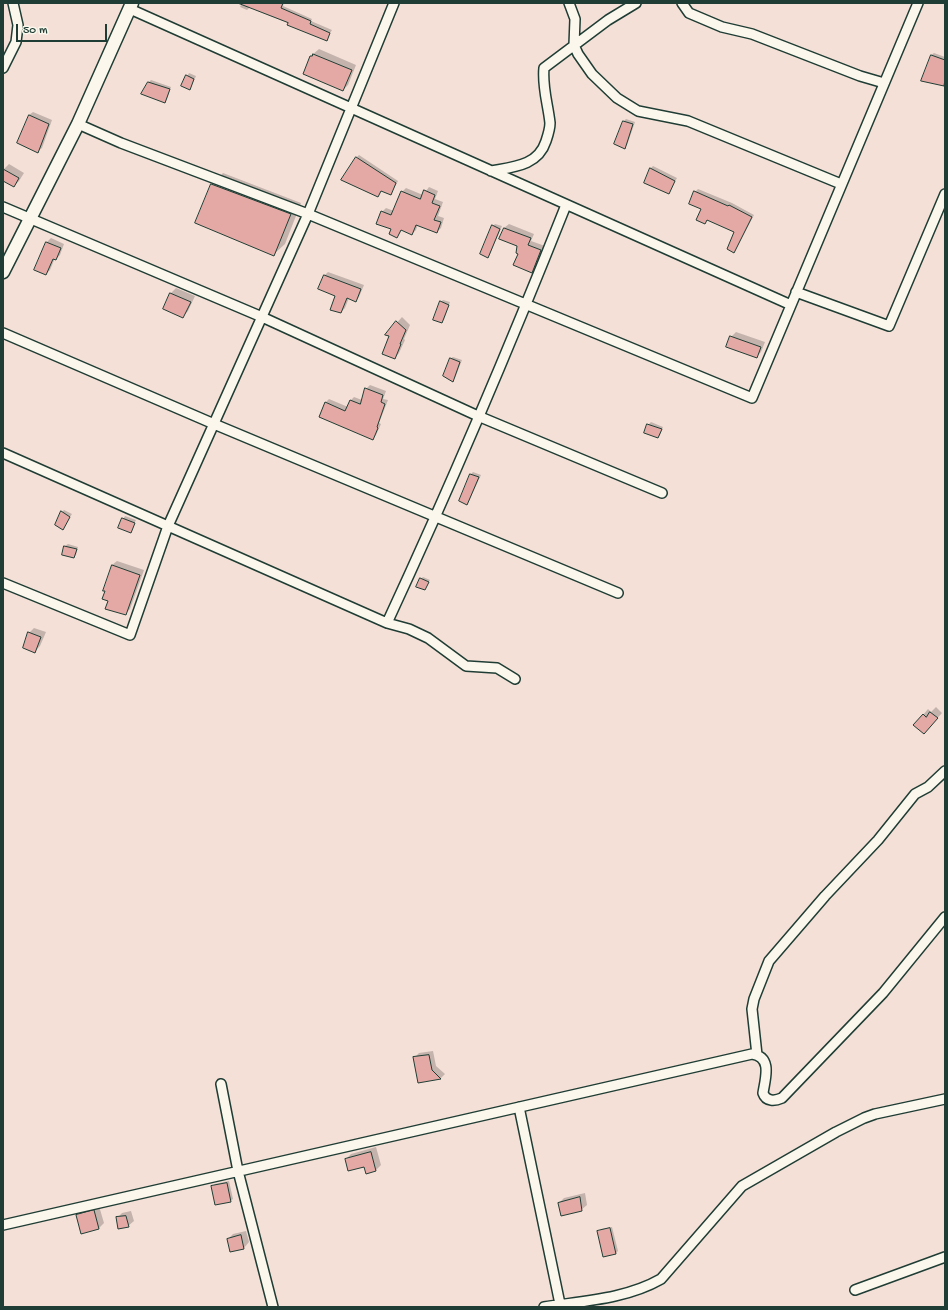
<!DOCTYPE html>
<html>
<head>
<meta charset="utf-8">
<style>
  body { margin:0 }
  #map { position:relative; width:948px; height:1310px; overflow:hidden; background:#f4e0d7; font-family:"Gochi Hand",sans-serif }
  canvas { display:block }
  .frame { position:absolute; inset:0; border:4px solid #1f3d34; pointer-events:none }
  .scale { position:absolute; left:16px; top:24px; width:91px; height:18px; box-sizing:border-box; border:2px solid #1f3d34; border-top:0; padding-left:5px; font-size:12px; line-height:14px; white-space:nowrap; color:#1f3d34; -webkit-text-stroke:3px #fbf7ec; paint-order:stroke }
</style>
</head>
<body>
<div id="map">
<canvas width="948" height="1310"></canvas>
<div class="frame"></div>
<div class="scale">50 m</div>
</div>
<script>
const g = document.querySelector('canvas').getContext('2d');
g.lineJoin = 'round';
function fill(path, color) { g.fillStyle = color; g.fill(path, 'evenodd'); }
function stroke(path, color, width, dash) { g.strokeStyle = color; g.lineWidth = width; g.lineCap = dash ? 'butt' : 'round'; g.setLineDash(dash || []); g.stroke(path); }
const shadow = new Path2D(`
  M 242,3 L 284,3 L 283,6 L 312,19 L 311,21 L 332,30 L 326,40 L 289,22 L 250,7 L 247,10 L 240,7 Z
  M 319,49 L 356,65 L 348,85 L 343,90 L 311,56 Z
  M 934,53 L 945,57 L 945,83 L 943,85 L 931,55 Z
  M 189,73 L 196,76 L 190,89 L 182,86 Z
  M 151,80 L 171,87 L 167,99 L 165,102 L 148,83 Z
  M 33,112 L 52,120 L 42,148 L 38,151 L 29,115 Z
  M 626,119 L 635,122 L 627,145 L 624,148 L 624,121 Z
  M 359,155 L 398,181 L 391,194 L 357,157 Z
  M 9,164 L 24,173 L 19,181 L 14,186 L 3,180 L 3,170 Z
  M 653,166 L 677,178 L 669,193 L 645,182 L 651,168 Z
  M 223,173 L 301,203 L 285,244 L 274,254 L 196,223 L 212,184 Z
  M 429,187 L 438,191 L 435,199 L 443,202 L 438,216 L 444,218 L 441,228 L 437,232 L 418,224 L 416,230 L 412,234 L 402,230 L 397,237 L 382,212 L 386,208 L 394,211 L 402,192 L 406,188 L 423,195 Z
  M 698,189 L 732,203 L 754,215 L 736,249 L 736,232 L 708,220 L 705,222 L 702,209 L 695,192 Z
  M 495,224 L 502,226 L 490,254 L 488,256 L 493,226 Z
  M 509,224 L 534,234 L 531,241 L 545,246 L 536,267 L 532,272 L 520,253 L 518,246 L 504,228 Z
  M 51,238 L 64,244 L 60,255 L 56,259 L 55,258 L 50,270 L 46,274 L 47,242 Z
  M 328,272 L 364,285 L 359,297 L 355,301 L 349,298 L 345,308 L 341,312 L 336,295 L 324,276 Z
  M 176,288 L 195,296 L 188,311 L 183,316 L 164,308 L 171,293 Z
  M 443,300 L 450,302 L 444,320 L 441,322 L 441,302 Z
  M 402,317 L 410,325 L 404,339 L 405,340 L 399,353 L 395,358 L 391,335 L 387,334 Z
  M 736,332 L 765,342 L 761,352 L 756,357 L 731,337 Z
  M 453,357 L 462,360 L 455,378 L 453,380 L 450,359 Z
  M 370,385 L 386,391 L 383,399 L 388,400 L 379,423 L 381,424 L 376,435 L 373,439 L 326,402 L 329,399 L 348,407 L 351,400 L 354,397 L 362,400 L 366,389 Z
  M 651,422 L 663,427 L 660,435 L 658,437 L 648,425 Z
  M 473,472 L 481,475 L 469,501 L 467,504 L 471,474 Z
  M 64,510 L 72,514 L 63,528 L 62,512 Z
  M 125,516 L 136,520 L 130,532 L 119,527 Z
  M 68,544 L 78,547 L 76,555 L 74,557 L 65,546 Z
  M 117,561 L 144,570 L 130,609 L 125,614 L 109,600 L 112,565 Z
  M 423,577 L 430,580 L 425,589 L 421,579 Z
  M 34,628 L 46,632 L 40,646 L 35,651 L 29,633 Z
  M 936,707 L 942,713 L 924,733 L 923,715 L 928,709 L 931,712 Z
  M 433,1051 L 436,1066 L 445,1074 L 441,1078 L 419,1081 L 414,1058 L 419,1053 Z
  M 376,1147 L 381,1165 L 376,1170 L 346,1159 L 351,1154 Z
  M 229,1181 L 233,1199 L 230,1201 L 212,1187 L 215,1184 Z
  M 585,1193 L 587,1205 L 581,1210 L 559,1203 L 564,1198 Z
  M 99,1206 L 104,1223 L 99,1228 L 77,1216 L 82,1211 Z
  M 131,1211 L 134,1221 L 128,1226 L 117,1218 L 122,1213 Z
  M 612,1227 L 618,1251 L 616,1253 L 604,1256 L 599,1232 L 601,1229 Z
  M 246,1231 L 249,1242 L 244,1248 L 231,1251 L 228,1239 L 233,1234 Z`);
const building = new Path2D(`
  M 238,3 L 283,3 L 281,8 L 311,21 L 310,24 L 330,33 L 327,41 L 287,25 L 288,23 Z
  M 313,54 L 352,70 L 343,91 L 303,74 L 310,56 L 312,56 Z
  M 931,55 L 945,60 L 945,79 L 944,86 L 921,81 Z
  M 186,75 L 194,79 L 190,90 L 181,86 Z
  M 148,82 L 170,89 L 165,103 L 141,94 Z
  M 29,115 L 49,124 L 38,153 L 17,143 Z
  M 623,121 L 633,124 L 625,149 L 614,144 Z
  M 356,157 L 396,183 L 391,195 L 381,191 L 378,197 L 341,180 Z
  M 650,168 L 675,181 L 669,194 L 644,183 Z
  M 3,169 L 19,178 L 14,187 L 3,181 Z
  M 211,184 L 291,214 L 274,256 L 195,223 Z
  M 424,190 L 435,195 L 432,203 L 440,206 L 434,220 L 441,222 L 437,233 L 416,225 L 412,235 L 401,230 L 397,238 L 389,234 L 391,229 L 376,224 L 381,211 L 391,215 L 401,191 L 420,199 Z
  M 694,191 L 728,206 L 729,205 L 752,217 L 734,253 L 727,249 L 734,232 L 707,220 L 705,224 L 696,220 L 701,209 L 689,204 Z
  M 492,225 L 500,229 L 488,258 L 480,254 Z
  M 504,228 L 531,238 L 528,245 L 541,250 L 532,273 L 513,265 L 518,254 L 516,253 L 517,246 L 499,239 Z
  M 46,242 L 61,248 L 56,260 L 53,259 L 46,275 L 34,270 Z
  M 324,275 L 361,289 L 356,302 L 347,298 L 341,313 L 330,310 L 335,296 L 318,289 Z
  M 170,293 L 191,302 L 183,318 L 163,309 Z
  M 440,301 L 449,305 L 442,323 L 433,320 Z
  M 396,321 L 406,330 L 400,344 L 401,344 L 395,359 L 382,354 L 389,336 L 385,335 Z
  M 730,336 L 761,347 L 757,358 L 726,347 Z
  M 450,358 L 460,362 L 453,382 L 443,376 Z
  M 365,388 L 383,395 L 381,402 L 385,404 L 377,427 L 378,428 L 373,440 L 319,417 L 325,402 L 345,411 L 350,400 L 360,404 Z
  M 647,424 L 662,429 L 658,438 L 644,433 Z
  M 470,474 L 479,477 L 467,505 L 459,501 Z
  M 61,511 L 70,517 L 63,530 L 55,525 Z
  M 122,518 L 135,523 L 131,533 L 118,528 Z
  M 64,546 L 77,549 L 74,558 L 62,555 Z
  M 112,565 L 140,575 L 126,615 L 105,609 L 108,601 L 102,599 L 105,591 L 103,591 Z
  M 420,578 L 429,582 L 425,590 L 416,587 Z
  M 28,632 L 41,637 L 35,653 L 23,648 Z
  M 930,712 L 938,718 L 924,734 L 913,725 L 923,714 L 926,717 Z
  M 429,1055 L 432,1070 L 441,1079 L 418,1083 L 413,1057 Z
  M 371,1152 L 376,1171 L 366,1174 L 364,1167 L 348,1171 L 345,1159 Z
  M 227,1183 L 231,1202 L 215,1205 L 211,1186 Z
  M 580,1197 L 582,1211 L 561,1216 L 558,1203 Z
  M 94,1210 L 99,1229 L 81,1234 L 76,1215 Z
  M 126,1216 L 129,1227 L 118,1229 L 116,1217 Z
  M 610,1228 L 616,1254 L 603,1257 L 597,1231 Z
  M 241,1235 L 244,1249 L 230,1252 L 227,1239 Z`);
const minor = new Path2D(`
  M 569,3 L 575,19 L 574,45 L 578,54 L 592,74 L 617,98 L 638,111 L 688,121 L 841,184
  M 682,3 L 689,13 L 722,27 L 752,34 L 860,76 L 884,83
  M 130,9 L 791,305
  M 3,68 L 16,42 L 18,25 L 13,3
  M 78,124 L 121,143 L 308,214 L 752,398 L 918,3
  M 491,171 C 513,167 538,166 546,141 C 548,135 550,129 550,123 C 548,104 542,87 544,68 L 608,20 L 636,3
  M 3,207 L 262,317 L 478,416 L 662,493
  M 796,292 L 889,326 L 945,194
  M 3,333 L 214,424 L 618,593
  M 3,453 L 387,623 L 409,629 L 428,638 L 466,666 L 497,668 L 515,679
  M 3,583 L 130,635 L 168,526 L 308,214 L 394,3
  M 387,623 C 451,485 510,346 566,205
  M 757,1055 L 752,1009 L 754,999 L 769,961 L 825,896 L 878,840 L 915,794 L 928,787 L 945,771
  M 221,1084 L 238,1171 L 273,1307
  M 519,1107 L 560,1304
  M 3,1225 L 752,1054 C 773,1057 765,1079 763,1093 C 766,1102 775,1101 782,1098 L 883,993 L 945,917
  M 855,1290 L 945,1257
  M 544,1307 C 583,1301 626,1299 661,1279 L 742,1186 L 836,1132 L 864,1118 L 875,1114 L 945,1099`);
const tertiary = new Path2D(`
  M 3,272 L 78,124 L 132,3`);
fill(shadow, '#0003');
fill(building, '#e4a9a5');
stroke(building, '#1f3d34', 1);
stroke(minor, '#1f3d34', 12);
stroke(tertiary, '#1f3d34', 15);
stroke(minor, '#fbf7ec', 9);
stroke(tertiary, '#fbf7ec', 12);
</script>
</body>
</html>
